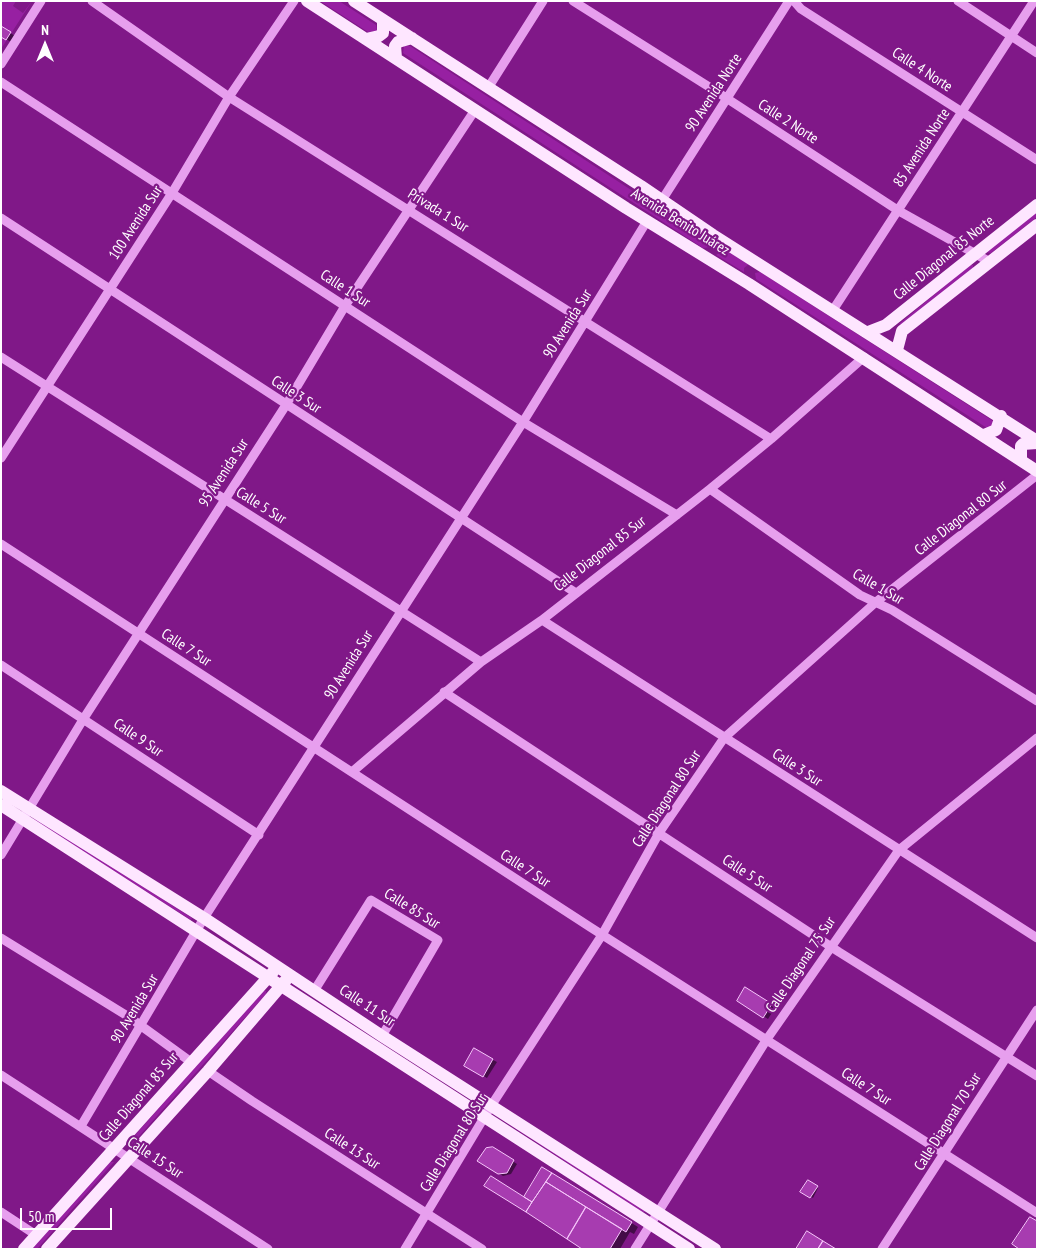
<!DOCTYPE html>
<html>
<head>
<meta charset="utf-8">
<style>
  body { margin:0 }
  #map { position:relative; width:1038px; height:1250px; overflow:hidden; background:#801888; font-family:"PT Sans Narrow",sans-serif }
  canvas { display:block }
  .frame { position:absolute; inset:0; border:2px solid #fff; pointer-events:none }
  .north { position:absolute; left:20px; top:20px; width:50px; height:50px; -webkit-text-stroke:4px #801888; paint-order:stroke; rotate:0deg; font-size:14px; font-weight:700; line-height:20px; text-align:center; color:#fff }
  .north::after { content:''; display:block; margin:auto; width:18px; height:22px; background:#fff; clip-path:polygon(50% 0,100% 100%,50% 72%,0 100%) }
  .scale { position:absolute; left:20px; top:1208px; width:92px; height:22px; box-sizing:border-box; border:2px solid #fff; border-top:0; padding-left:6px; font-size:15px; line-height:18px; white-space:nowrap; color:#fff; -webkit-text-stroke:4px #801888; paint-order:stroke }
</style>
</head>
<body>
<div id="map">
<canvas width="1038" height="1250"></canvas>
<div class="frame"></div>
<div class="north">N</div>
<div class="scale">50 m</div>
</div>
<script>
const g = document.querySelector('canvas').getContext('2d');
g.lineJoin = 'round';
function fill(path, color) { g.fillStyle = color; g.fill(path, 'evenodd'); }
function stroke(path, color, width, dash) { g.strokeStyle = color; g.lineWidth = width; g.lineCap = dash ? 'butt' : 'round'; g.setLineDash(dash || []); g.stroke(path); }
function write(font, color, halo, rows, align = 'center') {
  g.font = font + ' "PT Sans Narrow",sans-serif'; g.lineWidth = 4.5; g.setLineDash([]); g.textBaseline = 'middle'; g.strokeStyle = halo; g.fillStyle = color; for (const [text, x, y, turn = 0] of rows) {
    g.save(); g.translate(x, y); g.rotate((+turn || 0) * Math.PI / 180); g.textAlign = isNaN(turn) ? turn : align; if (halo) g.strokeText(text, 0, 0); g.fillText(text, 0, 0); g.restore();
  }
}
const green = new Path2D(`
  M 1,1 L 16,1 L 13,6 L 23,13 L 32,1 L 1,49 L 1,37 L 6,40 L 11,32 L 1,26 Z
  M 320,1 L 339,1 L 376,25 L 377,31 L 368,32 Z
  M 404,46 L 410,46 L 711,242 L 711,247 L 703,248 L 403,53 Z
  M 1037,212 L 1037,217 L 991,253 L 986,252 Z
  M 722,247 L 749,264 L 744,268 L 744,272 L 716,255 L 722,251 Z
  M 970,265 L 973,265 L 973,269 L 904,324 L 899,324 Z
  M 760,272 L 993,421 L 994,427 L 987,428 L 756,279 L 755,273 Z
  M 36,818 L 192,918 L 191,920 L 34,820 Z
  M 263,991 L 266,991 L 266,994 L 132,1144 L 128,1143 Z
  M 495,1115 L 644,1209 L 645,1212 L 642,1212 Z
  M 109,1162 L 114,1162 L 37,1249 L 31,1249 Z`);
const shadow = new Path2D(`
  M 1,27 L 15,36 L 11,42 L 1,36 Z
  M 746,989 L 775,1008 L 768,1019 L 738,1000 Z
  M 474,1050 L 497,1062 L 487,1078 L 465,1065 Z
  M 492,1148 L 517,1164 L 511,1174 L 503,1176 L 479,1161 Z
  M 543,1168 L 638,1227 L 634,1234 L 630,1232 L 620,1249 L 585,1249 L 486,1186 L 525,1199 Z
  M 808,1182 L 818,1188 L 813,1198 L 802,1191 Z`);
const building = new Path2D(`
  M 1,26 L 11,32 L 6,40 L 1,37 Z
  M 745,987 L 772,1004 L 763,1018 L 737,1001 Z
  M 474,1048 L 493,1059 L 483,1077 L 464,1066 Z
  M 493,1147 L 514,1160 L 507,1173 L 498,1174 L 477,1161 L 486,1148 Z
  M 542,1167 L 552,1173 L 532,1202 L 524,1197 Z
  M 552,1173 L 632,1222 L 626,1232 L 546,1182 Z
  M 491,1176 L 532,1202 L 526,1212 L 484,1186 Z
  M 808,1180 L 818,1186 L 810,1198 L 800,1192 Z
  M 546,1182 L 586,1207 L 567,1239 L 526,1212 Z
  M 586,1207 L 622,1229 L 610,1249 L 582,1249 L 567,1239 Z
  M 1030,1217 L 1037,1221 L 1037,1249 L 1019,1249 L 1012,1244 Z
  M 807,1231 L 823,1241 L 818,1249 L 796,1249 Z
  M 823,1241 L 836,1249 L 818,1249 Z`);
const minor = new Path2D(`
  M 92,1 L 229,97 L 771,439
  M 573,1 L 714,90 L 899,211 L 990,262
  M 794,1 L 801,9 L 1037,160
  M 958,1 L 1037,53
  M 1,64 L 41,1
  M 1,82 L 523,422 L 677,515
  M 488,88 L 543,1
  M 662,200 L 789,1
  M 1,218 L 576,593
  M 833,310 L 1034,1
  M 1,357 L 481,662
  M 1,458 L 172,193 L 229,97 L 294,1
  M 710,489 L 860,595 L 892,610 L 1037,701
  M 1,544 L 590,927 L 1037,1213
  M 542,620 L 1037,938
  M 1,665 L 259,835
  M 444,692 L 839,952 L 1037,1076
  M 352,772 L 481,662 L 542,620 L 710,489 L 771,439 L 864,357
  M 1,855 L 84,718 L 286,405 L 345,306 L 475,110
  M 1,938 L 129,1017 L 191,1062
  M 314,991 L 371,900 L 438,940 L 382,1036
  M 208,1071 L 252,1101 L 482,1249
  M 1,1075 L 268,1249
  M 81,1126 L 204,918 L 523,422 L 647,221
  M 1,1212 L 36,1235
  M 405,1249 L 491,1106 L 602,935 L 659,833 L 724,738 L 876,602 L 1037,475
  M 635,1249 L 767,1039 L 899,850 L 1037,738
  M 882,1249 L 1037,1010`);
const major = new Path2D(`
  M 307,1 L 626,208 L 749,284 L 1037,471
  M 354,1 L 641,186 L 713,235 L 1037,441
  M 366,39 L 379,36 L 383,33 L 383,21
  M 396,58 L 395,46 L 398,42 L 412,38
  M 868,332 L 886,325 L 1037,205
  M 897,350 L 902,331 L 1037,225
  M 984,435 L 996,430 L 1001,416
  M 1021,460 L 1021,446 L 1023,444 L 1037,443
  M 1,791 L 204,918 L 382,1036 L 715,1249
  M 1,805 L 689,1249
  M 24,1249 L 273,972
  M 47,1249 L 208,1071 L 286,980`);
const streetNames = [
  ["Calle 4 Norte",922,70,33],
  ["90 Avenida Norte",714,93,-57],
  ["Calle 2 Norte",788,122,33],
  ["85 Avenida Norte",922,148,-57],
  ["Privada 1 Sur",438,211,32],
  ["Avenida Benito Juárez",680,222,32],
  ["100 Avenida Sur",136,223,-57],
  ["Calle Diagonal 85 Norte",944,258,-39],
  ["Calle 1 Sur",345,289,33],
  ["90 Avenida Sur",568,324,-58],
  ["Calle 3 Sur",296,395,33],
  ["95 Avenida Sur",224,473,-57],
  ["Calle 5 Sur",261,506,32],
  ["Calle Diagonal 80 Sur",961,518,-38],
  ["Calle Diagonal 85 Sur",600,554,-38],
  ["Calle 1 Sur",878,587,30],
  ["Calle 7 Sur",186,648,33],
  ["90 Avenida Sur",349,665,-58],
  ["Calle 9 Sur",138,738,34],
  ["Calle 3 Sur",797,768,33],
  ["Calle Diagonal 80 Sur",667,799,-57],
  ["Calle 7 Sur",525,869,33],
  ["Calle 5 Sur",747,874,33],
  ["Calle 85 Sur",412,909,32],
  ["Calle Diagonal 75 Sur",801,965,-56],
  ["Calle 11 Sur",367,1006,33],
  ["90 Avenida Sur",135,1009,-59],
  ["Calle 7 Sur",866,1087,33],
  ["Calle Diagonal 85 Sur",139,1097,-49],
  ["Calle Diagonal 70 Sur",948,1122,-58],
  ["Calle Diagonal 80 Sur",454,1143,-58],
  ["Calle 13 Sur",352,1149,33],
  ["Calle 15 Sur",155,1158,33]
];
fill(green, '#9720a2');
fill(shadow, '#0007');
fill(building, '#a73cb0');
stroke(building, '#f5c5fa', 1);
stroke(minor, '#e79fee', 9);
stroke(major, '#fee6ff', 12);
write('15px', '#fff', '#801888', streetNames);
</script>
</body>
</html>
